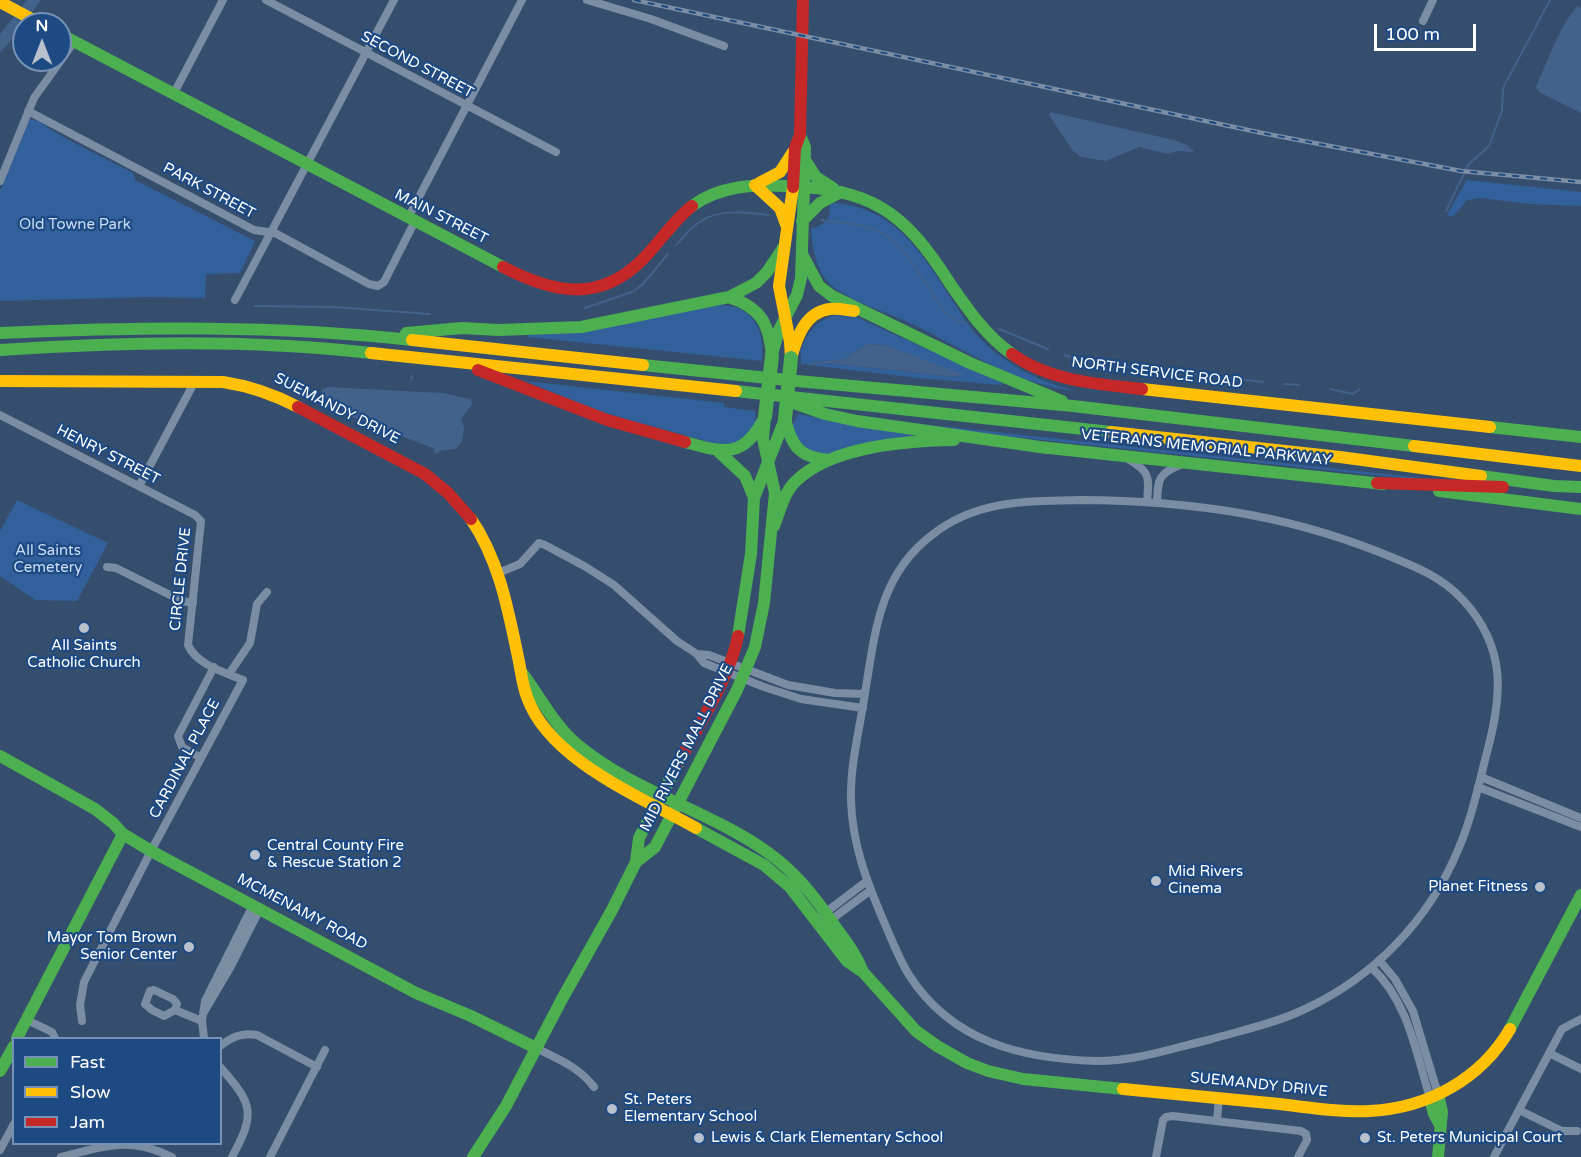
<!DOCTYPE html>
<html>
<head>
<meta charset="utf-8">
<style>
  body { margin:0 }
  #map { position:relative; width:1581px; height:1157px; overflow:hidden; background:#354e6d; font-family:"Varela Round",sans-serif }
  canvas { display:block }
  .legend { position:absolute; left:12px; top:1037px; width:210px; height:108px; box-sizing:border-box; background:#1e4a84; border:2px solid #7892b5; margin:0; padding:8px 10px; list-style:none; font-size:18px; color:#fff }
  .legend li { display:flex; align-items:center; gap:12px; height:30px }
  .legend b { width:30px; border:2px solid #7892b5 }
  .north { position:absolute; left:12px; top:12px; width:60px; height:60px; box-sizing:border-box; background:#1e4a84; border:2px solid #7892b5; border-radius:50%; rotate:0deg; font-size:16px; font-weight:700; line-height:24px; text-align:center; color:#fff }
  .north::after { content:''; display:block; margin:auto; width:21px; height:27px; background:#b8c1cc; clip-path:polygon(50% 0,100% 100%,50% 72%,0 100%) }
  .scale { position:absolute; left:1374px; top:24px; width:102px; height:27px; box-sizing:border-box; border:3px solid #fff; border-top:0; padding-left:8px; font-size:18px; line-height:21px; white-space:nowrap; color:#fff; -webkit-text-stroke:4px #1e4a84; paint-order:stroke }
</style>
</head>
<body>
<div id="map">
<canvas width="1581" height="1157"></canvas>
<ul class="legend">
<li><b style="height:8px;background:#4caf50"></b>Fast</li>
<li><b style="height:8px;background:#ffc107"></b>Slow</li>
<li><b style="height:8px;background:#c62828"></b>Jam</li>
</ul>
<div class="north">N</div>
<div class="scale">100 m</div>
</div>
<script>
const g = document.querySelector('canvas').getContext('2d');
g.lineJoin = 'round';
function fill(path, color) { g.fillStyle = color; g.fill(path, 'evenodd'); }
function stroke(path, color, width, dash) { g.strokeStyle = color; g.lineWidth = width; g.lineCap = dash ? 'butt' : 'round'; g.setLineDash(dash || []); g.stroke(path); }
function write(font, color, halo, rows, align = 'center') {
  g.font = font + ' "Varela Round",sans-serif'; g.lineWidth = 4.5; g.setLineDash([]); g.textBaseline = 'middle'; g.strokeStyle = halo; g.fillStyle = color; for (const [text, x, y, turn = 0] of rows) {
    g.save(); g.translate(x, y); g.rotate((+turn || 0) * Math.PI / 180); g.textAlign = isNaN(turn) ? turn : align; if (halo) g.strokeText(text, 0, 0); g.fillText(text, 0, 0); g.restore();
  }
}
const green = new Path2D(`
  M 30,119 L 38,121 L 63,137 L 133,173 L 135,180 L 255,241 L 240,273 L 206,274 L 205,298 L 149,297 L 0,301 L 0,191 Z
  M 1467,180 L 1581,192 L 1581,206 L 1530,204 L 1480,198 L 1467,200 L 1453,217 L 1447,215 Z
  M 836,203 C 899,209 925,259 956,306 C 963,316 969,327 978,336 C 1005,365 1038,381 1076,391 C 1015,385 966,350 912,324 C 889,313 848,301 830,284 C 816,270 812,248 811,229 C 825,224 831,220 830,204 Z
  M 722,305 C 755,307 765,332 762,361 L 528,337 L 528,335 Z
  M 836,315 L 856,317 L 1002,383 L 1001,385 L 918,378 L 801,364 L 801,353 L 800,352 C 807,333 814,321 836,315 ZM 868,344 L 885,345 L 960,376 L 954,377 L 828,363 L 811,365 L 813,362 L 844,359 Z
  M 525,381 L 724,403 L 724,407 L 755,411 L 756,423 L 743,441 L 723,446 L 602,412 Z
  M 798,414 L 803,415 L 916,436 C 889,438 832,461 810,452 C 799,448 796,437 792,427 Z
  M 893,421 L 1422,478 L 1412,479 L 965,432 Z
  M 17,500 L 108,543 L 77,601 L 35,600 L 0,576 L 0,531 Z`);
const water = new Path2D(`
  M 27,0 L 41,0 L 13,38 L 0,53 L 0,34 Z
  M 1578,6 L 1581,8 L 1581,113 L 1539,92 L 1536,87 C 1546,65 1561,22 1578,6 Z
  M 1050,112 L 1174,140 L 1187,145 L 1194,152 L 1177,151 L 1168,154 L 1139,147 L 1106,161 L 1081,157 L 1073,151 L 1049,115 Z
  M 868,344 L 885,345 L 962,374 L 954,377 L 856,366 L 828,363 L 810,365 L 813,362 L 844,359 Z
  M 329,387 L 443,393 L 470,399 L 473,403 L 461,419 L 464,428 L 462,442 L 455,449 L 439,451 L 437,454 L 434,453 L 435,449 L 352,417 L 347,410 L 322,398 L 321,394 L 322,389 Z`);
const stream = new Path2D(`
  M 1446,211 L 1468,165 L 1489,146 L 1502,111 L 1503,88 L 1550,0
  M 821,220 C 841,223 866,223 884,234 C 903,246 915,268 928,286 C 939,302 944,320 966,323
  M 676,245 C 684,237 691,227 701,221 C 719,209 747,212 768,215
  M 254,306 L 333,307 L 430,314
  M 585,308 L 632,292 L 643,284 L 668,254
  M 999,329 L 1048,349
  M 1064,355 L 1083,361 L 1156,370
  M 1185,373 L 1263,382
  M 411,380 L 412,376
  M 1284,384 L 1299,385
  M 1330,389 L 1353,394 L 1360,389`);
const street = new Path2D(`
  M 266,0 L 556,152
  M 587,0 L 651,19 L 724,46
  M 1423,21 L 1433,0
  M 173,95 L 223,0
  M 28,111 L 254,230 L 275,233 L 369,284 L 378,286 L 384,282 L 415,221
  M 0,181 L 34,98 L 74,42
  M 408,218 L 522,0
  M 235,300 L 394,0
  M 0,415 L 195,515 L 201,521 L 188,645 C 197,665 224,672 243,680 L 151,851 L 84,982 L 80,1005 L 82,1021
  M 1128,459 C 1151,472 1149,478 1147,502
  M 139,486 L 195,381
  M 1081,500 C 1187,501 1280,513 1379,552 C 1409,564 1440,575 1463,600 C 1508,649 1502,697 1486,756 C 1478,788 1471,820 1458,850 C 1429,920 1374,977 1305,1009 C 1276,1023 1243,1030 1212,1039 C 1174,1048 1136,1061 1097,1061 C 1022,1059 952,1042 909,975 C 899,959 892,940 884,922 C 867,882 852,844 851,800 C 850,764 860,728 865,693 C 875,633 879,575 932,535 C 976,500 1027,501 1081,500 Z
  M 1157,503 C 1158,478 1158,474 1182,464
  M 107,567 L 116,568 L 182,601 L 193,603
  M 498,573 L 520,564 L 539,543 L 545,545 L 586,567 L 614,585 L 677,641 L 697,654 L 704,663 L 764,687 L 801,699 L 863,708
  M 697,654 L 709,655 L 788,685 L 835,693 L 865,694
  M 229,674 L 250,643 L 257,604 L 267,592
  M 201,758 L 182,747 L 178,736 L 214,667
  M 1481,777 L 1581,818
  M 1478,787 L 1581,827
  M 822,915 L 867,881
  M 828,922 L 871,890
  M 1379,960 L 1395,979 L 1413,1011 L 1438,1094
  M 1372,968 C 1408,1001 1416,1053 1430,1098
  M 154,990 L 173,999 L 177,1004 L 175,1010 L 164,1016 L 152,1010 L 145,1004 L 150,991 Z
  M 175,1010 L 202,1021
  M 204,1012 L 230,968 L 260,909
  M 27,1020 L 52,1032 L 55,1038
  M 204,1038 L 202,1021 L 205,1001 L 253,905
  M 220,1046 C 232,1037 242,1032 257,1035 L 317,1067
  M 536,1048 C 558,1059 579,1067 594,1087
  M 1549,1053 L 1581,1069
  M 220,1067 C 253,1104 256,1113 232,1157
  M 1519,1110 L 1562,1131 L 1577,1131
  M 1217,1121 L 1219,1097
  M 0,1150 L 14,1124
  M 61,1157 C 105,1146 129,1136 172,1157
  M 270,1157 L 325,1050
  M 1156,1157 L 1163,1120 L 1166,1117 L 1173,1116 L 1301,1131 L 1306,1134 L 1307,1140 L 1298,1157
  M 1494,1157 L 1562,1029 L 1581,1019`);
const fast = new Path2D(`
  M 60,34 L 503,267
  M 800,135 L 805,147 L 804,188
  M 805,160 L 816,177 L 833,188
  M 692,206 C 719,186 753,184 785,186 C 871,189 903,210 949,282 C 967,308 985,335 1012,354
  M 802,221 L 820,203 L 841,192
  M 802,254 L 819,286 L 832,296 L 970,363 L 1062,401
  M 729,297 C 761,308 769,323 772,356
  M 0,333 C 139,327 274,325 412,340
  M 406,333 L 462,328 L 498,330 L 581,327 L 729,297 L 756,283 L 767,272 L 785,245
  M 0,350 C 123,342 248,339 371,353
  M 772,354 L 779,330 L 797,295 L 801,278 L 804,188
  M 643,365 L 797,381 L 1073,406 L 1414,446
  M 736,391 L 1111,432
  M 794,403 L 825,414 L 857,421 L 1047,448
  M 785,419 C 792,447 799,457 829,460
  M 1490,427 L 1581,437
  M 685,442 C 725,453 743,459 765,417
  M 1040,447 L 1383,484
  M 718,451 L 745,476 L 754,498
  M 1481,476 L 1554,486 L 1581,487
  M 1439,491 L 1581,509
  M 774,526 C 780,511 784,492 796,481 C 832,446 906,441 954,440
  M 738,636 L 751,554 L 754,498 L 785,419
  M 523,674 C 541,698 555,727 579,746 C 636,793 711,811 770,854 C 796,873 814,896 832,922 C 843,938 856,953 863,972
  M 0,756 L 95,809 L 113,823 L 123,834 L 151,851 L 416,993 L 471,1016 L 536,1048
  M 696,828 L 764,865 L 790,887 L 847,961 L 863,972 L 916,1031 L 937,1046 L 967,1063 L 988,1071 L 1023,1079 L 1123,1089
  M 636,862 L 655,847 L 737,690 L 755,647 L 764,603 L 775,493 L 763,439 L 765,417
  M 1510,1029 L 1581,895
  M 17,1038 L 123,834
  M 0,1071 L 14,1046
  M 1438,1094 L 1442,1112 L 1438,1157
  M 1430,1098 L 1434,1114 L 1440,1125
  M 473,1157 L 506,1106 L 562,999 L 612,910 L 636,862 L 639,838 L 679,762`);
const slow = new Path2D(`
  M 0,2 L 41,24
  M 759,183 L 780,172 L 793,152
  M 755,185 L 780,208 L 787,227
  M 412,340 L 643,365
  M 371,353 L 736,391
  M 791,357 L 790,342 L 779,286 L 793,187
  M 791,358 C 797,337 805,312 830,309 C 838,308 846,310 854,311
  M 0,381 L 223,382 C 250,386 273,394 298,407
  M 1142,389 L 1490,427
  M 1111,432 L 1340,457 L 1481,476
  M 1414,446 L 1581,466
  M 471,519 C 499,560 508,609 518,657 C 521,670 522,684 527,697 C 549,760 641,797 696,828
  M 1123,1089 C 1172,1094 1220,1098 1269,1103 C 1302,1106 1337,1113 1370,1111 C 1428,1108 1481,1079 1510,1029`);
const jam = new Path2D(`
  M 793,187 L 795,148 L 800,135 L 803,0
  M 503,267 C 553,293 599,303 642,260 C 660,242 673,221 692,206
  M 1012,354 C 1049,381 1097,384 1142,389
  M 478,370 L 607,420 L 685,442
  M 298,407 L 425,474 L 448,493 L 471,519
  M 1377,483 L 1503,487
  M 679,762 C 698,726 731,675 738,636`);
const rail = new Path2D(`
  M 634,0 L 1267,134 L 1461,171 L 1581,182`);
const fastBridge = new Path2D(`
  M 765,417 L 772,356
  M 785,419 L 791,358`);
const markers = [
  [84,628,6,"#b8c1cc"],
  [255,855,6,"#b8c1cc"],
  [1156,881,6,"#b8c1cc"],
  [1540,887,6,"#b8c1cc"],
  [189,947,6,"#b8c1cc"],
  [612,1109,6,"#b8c1cc"],
  [699,1138,6,"#b8c1cc"],
  [1365,1138,6,"#b8c1cc"]
];
const streetNames = [
  ["SECOND STREET",417,65,28],
  ["PARK STREET",209,191,28],
  ["MAIN STREET",441,217,27],
  ["NORTH SERVICE ROAD",1157,373,7],
  ["SUEMANDY DRIVE",337,409,27],
  ["VETERANS MEMORIAL PARKWAY",1206,448,6],
  ["HENRY STREET",108,455,27],
  ["CIRCLE DRIVE",181,579,-84],
  ["MID RIVERS MALL DRIVE",687,748,-63],
  ["CARDINAL PLACE",185,759,-62],
  ["MCMENAMY ROAD",302,912,28],
  ["SUEMANDY DRIVE",1259,1085,6]
];
const parkNames = [
  ["Old Towne Park",75,225],
  ["All Saints",48,551],
  ["Cemetery",48,568]
];
const poiNames = [
  ["All Saints",84,646,"center"],
  ["Catholic Church",84,663,"center"],
  ["Central County Fire",267,846],
  ["& Rescue Station 2",267,863],
  ["Mid Rivers",1168,872],
  ["Cinema",1168,889],
  ["Planet Fitness",1528,887,"right"],
  ["Mayor Tom Brown",177,938,"right"],
  ["Senior Center",177,955,"right"],
  ["St. Peters",624,1100],
  ["Elementary School",624,1117],
  ["Lewis & Clark Elementary School",711,1138],
  ["St. Peters Municipal Court",1377,1138]
];
fill(green, '#32609b');
fill(water, '#42618b');
stroke(stream, '#42618b', 2);
stroke(street, '#7b8da3', 8);
stroke(fast, '#4caf50', 12);
stroke(slow, '#ffc107', 12);
stroke(jam, '#c62828', 12);
stroke(rail, '#7c8ea3', 4.5);
stroke(rail, '#1e4a84', 2, [7]);
stroke(fastBridge, '#4caf50', 14);
for (const [x, y, r, color] of markers) { const dot = new Path2D(); dot.arc(x, y, r, 0, 2 * Math.PI); g.fillStyle = color; g.fill(dot); stroke(dot, '#1e4a84', 2); }
write('15px', '#fff', '#1e4a84', streetNames);
write('15px', '#cadef7', '#1e4a84', parkNames);
write('15px', '#fff', '#1e4a84', poiNames, 'left');
</script>
</body>
</html>
